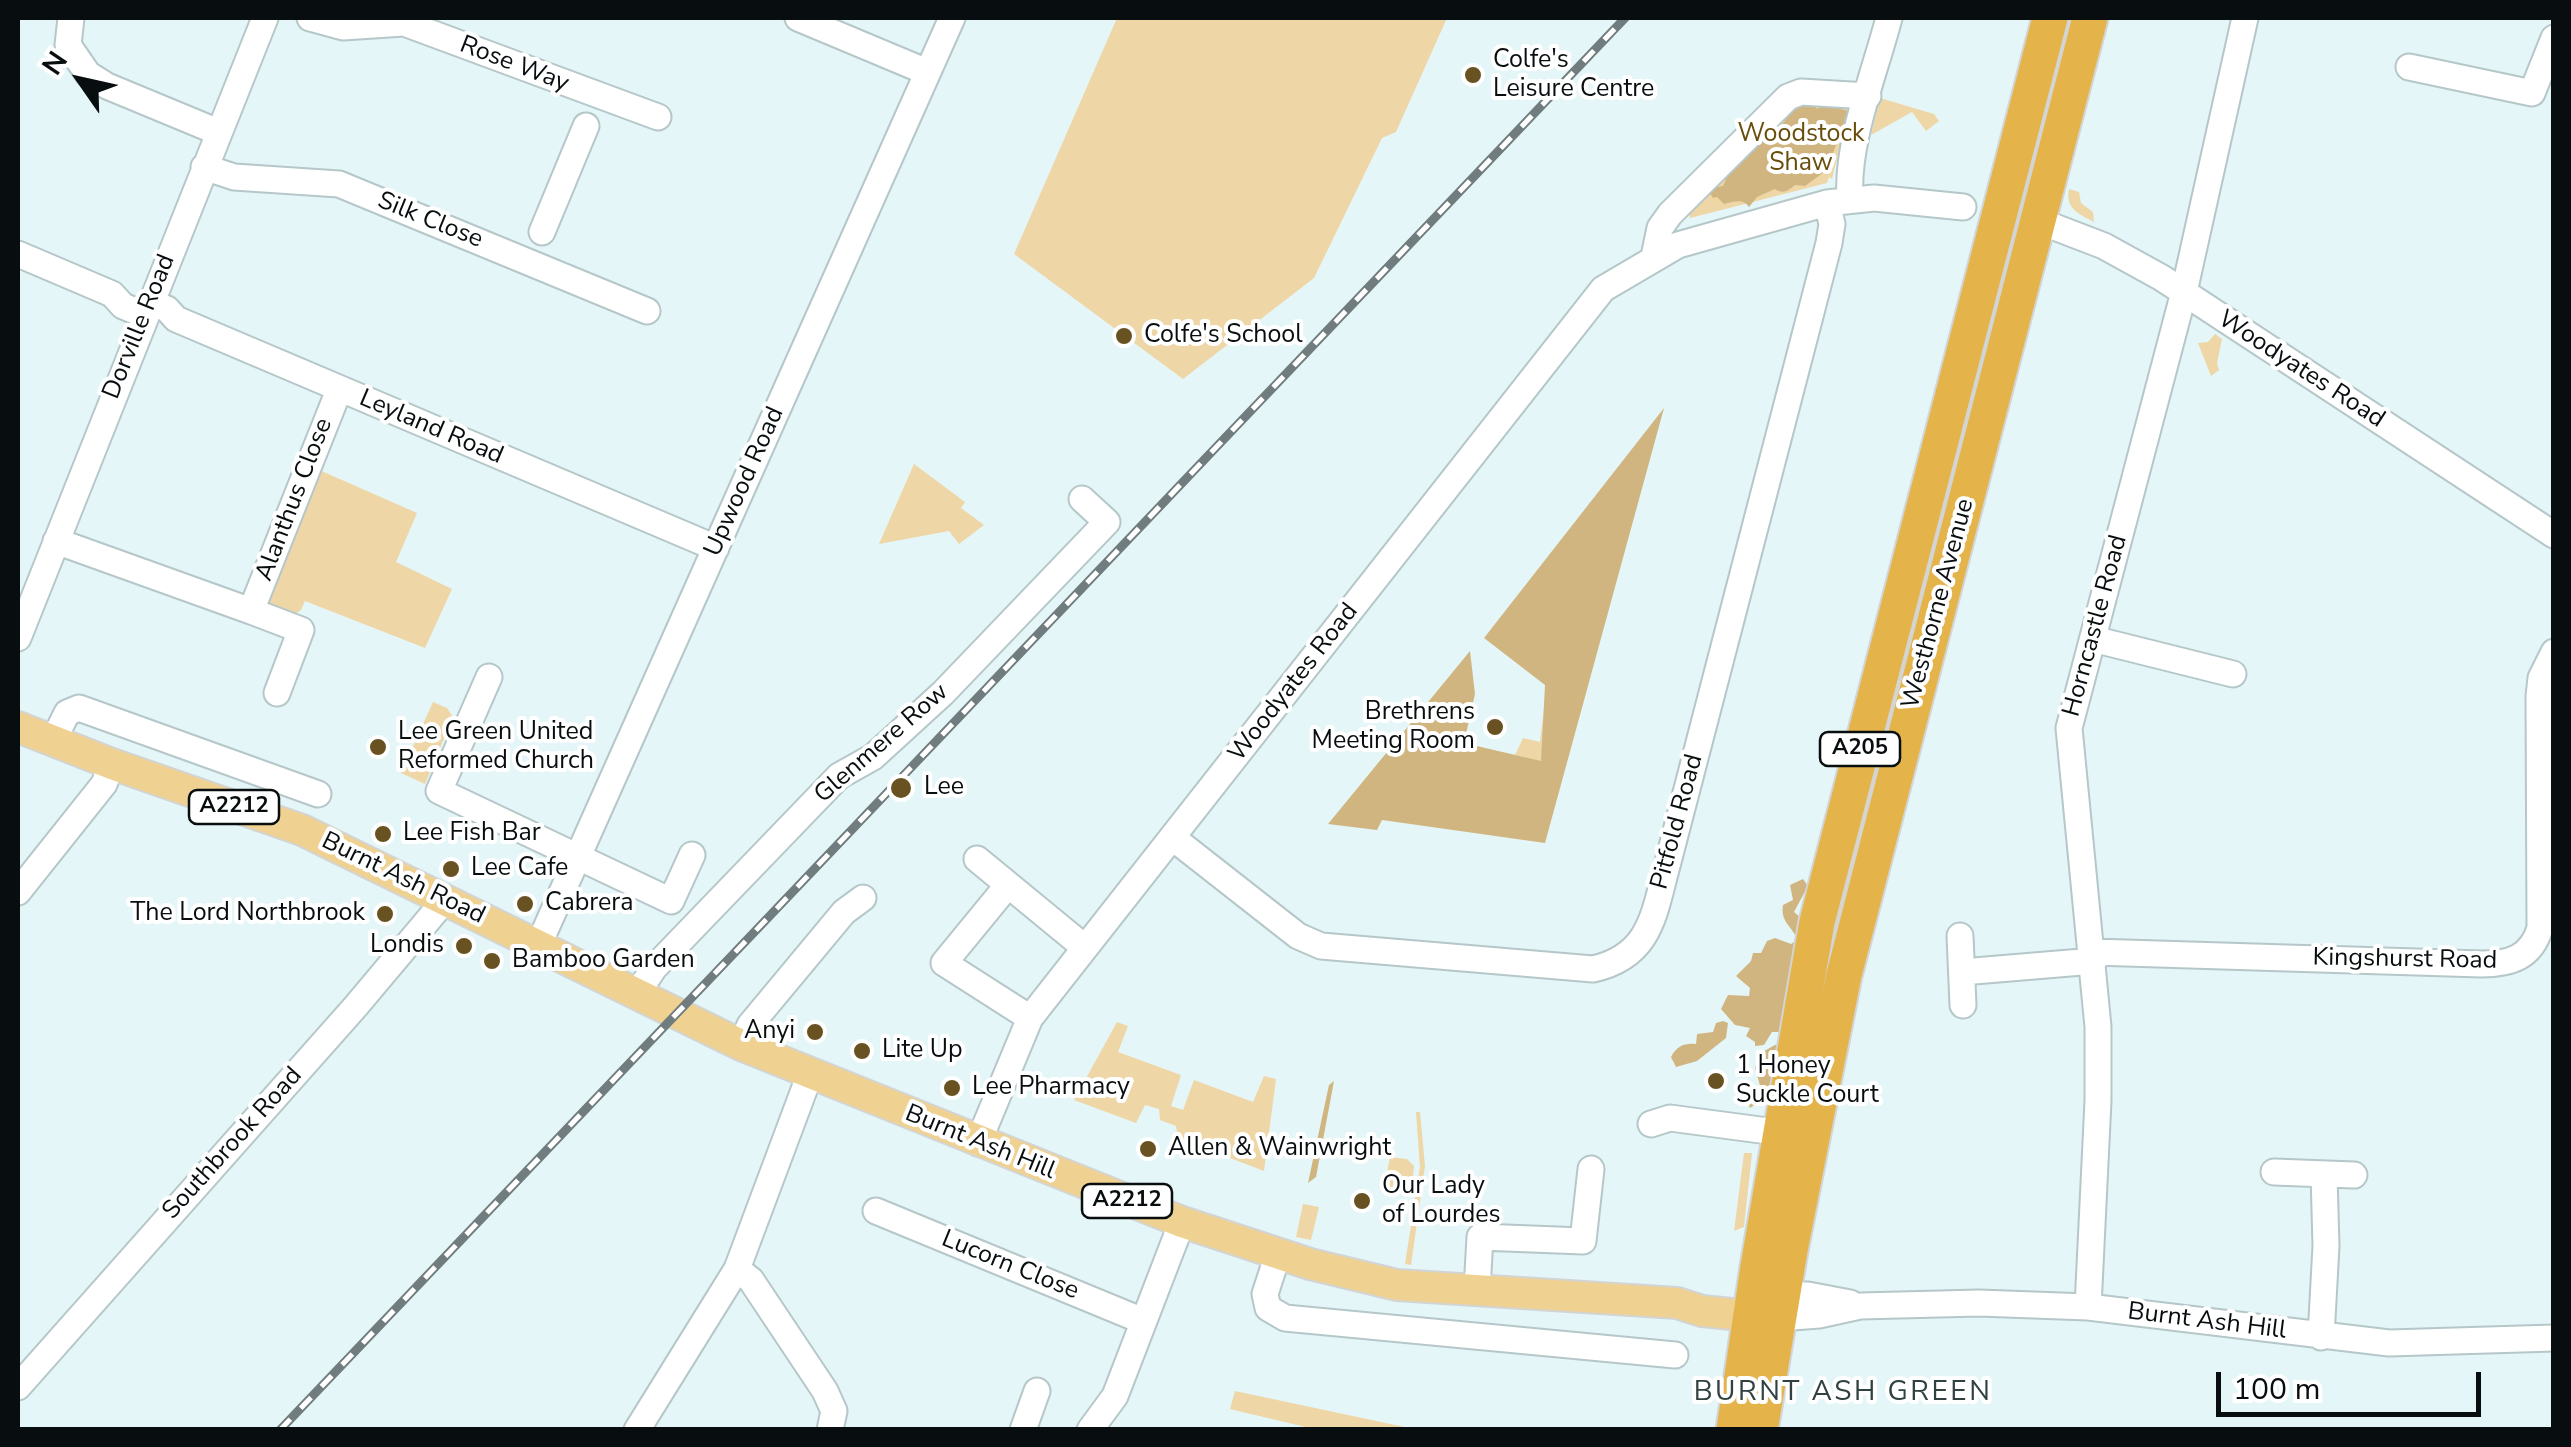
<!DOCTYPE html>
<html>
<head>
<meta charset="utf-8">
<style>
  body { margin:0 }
  #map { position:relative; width:2571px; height:1447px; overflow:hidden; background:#e4f6f8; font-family:"Nunito Sans",sans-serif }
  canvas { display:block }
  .frame { position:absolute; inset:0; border:20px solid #080e0f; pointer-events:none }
  .north { position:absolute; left:30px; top:30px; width:100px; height:100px; -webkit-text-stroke:8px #fff; paint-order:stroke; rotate:304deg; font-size:28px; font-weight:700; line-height:40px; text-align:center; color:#080e0f }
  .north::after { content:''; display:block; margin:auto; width:35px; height:45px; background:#080e0f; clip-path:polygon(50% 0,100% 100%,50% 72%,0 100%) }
  .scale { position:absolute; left:2216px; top:1372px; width:265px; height:45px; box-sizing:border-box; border:5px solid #080e0f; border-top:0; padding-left:12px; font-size:30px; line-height:35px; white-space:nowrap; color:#080e0f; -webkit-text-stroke:8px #fff; paint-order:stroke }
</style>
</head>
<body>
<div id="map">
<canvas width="2571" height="1447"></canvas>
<div class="frame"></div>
<div class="north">N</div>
<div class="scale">100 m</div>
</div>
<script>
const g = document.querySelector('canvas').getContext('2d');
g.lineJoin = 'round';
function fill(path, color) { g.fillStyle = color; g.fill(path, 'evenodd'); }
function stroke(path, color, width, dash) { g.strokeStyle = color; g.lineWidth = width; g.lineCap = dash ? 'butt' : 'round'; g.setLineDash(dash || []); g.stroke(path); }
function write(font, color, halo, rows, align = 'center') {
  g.font = font + ' "Nunito Sans",sans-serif'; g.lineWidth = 8; g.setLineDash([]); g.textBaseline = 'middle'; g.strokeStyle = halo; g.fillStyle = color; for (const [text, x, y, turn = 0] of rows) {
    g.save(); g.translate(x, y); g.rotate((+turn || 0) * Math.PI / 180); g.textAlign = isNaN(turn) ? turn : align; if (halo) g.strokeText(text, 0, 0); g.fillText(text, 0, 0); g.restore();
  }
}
const green = new Path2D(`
  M 1117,18 L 1447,18 L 1396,132 L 1382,138 L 1314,278 L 1183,379 L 1014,254 Z
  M 2060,18 L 2078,18 L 2021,242 L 2006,240 Z
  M 1880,98 L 1934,114 L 1939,121 L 1926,131 L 1912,112 L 1871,135 Z
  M 1798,101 L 1846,107 L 1849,110 L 1832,179 L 1829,177 L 1827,183 L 1690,218 L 1689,213 Z
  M 2069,189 L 2079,192 L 2081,203 L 2093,212 L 2094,222 C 2079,214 2065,209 2069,189 Z
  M 2003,250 L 2019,250 L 1801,1082 L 1827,936 Z
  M 2215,334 L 2222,339 L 2217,363 L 2219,370 L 2211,376 L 2198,343 L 2208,342 Z
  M 914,464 L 965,502 L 961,508 L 984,525 L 959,544 L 949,531 L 879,544 Z
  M 317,469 L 417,513 L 396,562 L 452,589 L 425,648 L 305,601 L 301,610 L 291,617 L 265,604 Z
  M 433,702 L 447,708 L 453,717 L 425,784 L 401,773 Z
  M 1544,708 L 1542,762 L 1515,755 L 1523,738 L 1540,742 Z
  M 1117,1022 L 1128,1026 L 1118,1052 L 1181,1075 L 1171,1106 L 1183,1110 L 1194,1080 L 1253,1102 L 1264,1076 L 1276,1079 L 1264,1171 L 1178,1138 L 1176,1126 L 1160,1120 L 1159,1109 L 1145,1105 L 1136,1123 L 1074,1100 Z
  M 1416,1112 L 1420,1112 L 1425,1166 L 1411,1265 L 1405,1264 L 1420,1167 Z
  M 1744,1153 L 1752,1153 L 1744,1227 L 1734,1231 Z
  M 1390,1157 L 1407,1159 L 1414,1166 L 1411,1193 L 1384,1188 Z
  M 1303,1204 L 1319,1207 L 1311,1240 L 1296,1237 Z
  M 1235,1391 L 1414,1429 L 1314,1429 L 1230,1409 Z`);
const forest = new Path2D(`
  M 1798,103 L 1816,103 L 1816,109 L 1826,105 L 1848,111 L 1827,170 L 1805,186 L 1795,185 C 1789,190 1783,195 1775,189 L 1757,197 L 1749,207 C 1743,198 1733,202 1724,204 L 1717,197 L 1713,198 L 1710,193 L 1713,188 L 1723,186 L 1730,170 L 1747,157 L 1770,127 L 1777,128 C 1787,123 1789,110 1799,108 Z
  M 1664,408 L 1545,843 L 1382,820 L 1377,830 L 1328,824 L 1470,651 L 1475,694 L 1464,743 L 1541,761 L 1545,685 L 1484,638 Z
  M 1803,879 L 1808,886 L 1794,912 L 1800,917 L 1806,915 L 1782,1032 L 1772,1032 L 1764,1045 L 1755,1046 L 1755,1042 L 1746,1036 L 1750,1028 L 1735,1025 L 1721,1009 L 1728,995 L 1749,996 L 1750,988 L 1736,976 L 1751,961 L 1753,953 L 1761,953 L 1767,941 L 1775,938 L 1791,944 L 1797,940 C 1793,926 1780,923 1783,905 L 1793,900 L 1790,885 Z
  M 1723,1021 L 1728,1023 L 1726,1038 L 1697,1061 L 1676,1067 L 1671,1057 C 1677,1046 1684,1043 1696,1044 L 1697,1034 L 1713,1032 L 1716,1023 Z
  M 1775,1045 L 1781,1045 L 1775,1097 L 1767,1096 L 1750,1108 L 1748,1102 L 1761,1089 L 1755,1068 L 1759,1054 Z
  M 1334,1081 L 1316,1177 L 1308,1183 L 1329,1085 Z`);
const minor = new Path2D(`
  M 71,18 L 68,45 L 88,74 L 107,86 L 218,132
  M 310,18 L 343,27 L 404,23 L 658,117
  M 798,18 L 927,72
  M 2409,67 L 2532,93 L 2554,38
  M 204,167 L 234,177 L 339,184 L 647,311
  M 1850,198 C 1846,143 1875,72 1889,18
  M 2039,221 L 2104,246 L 2162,278 L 2554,535
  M 542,232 L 586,126
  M 18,254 L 112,294 L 123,306 L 145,315
  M 1654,257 L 1660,228 L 1670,214 L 1788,97 L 1801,92 L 1868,96
  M 150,302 L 167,309 L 176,319 L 716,548
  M 56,541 L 251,611
  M 18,638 L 265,18
  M 2093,639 L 2233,674
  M 489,677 L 439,791 L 671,901 L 692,855
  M 277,693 L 301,630 L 251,611 L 339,390
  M 53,741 L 67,713 L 79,708 L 318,794
  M 1173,838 L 1298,936 L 1321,946 L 1593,969 C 1652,956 1654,912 1668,862 L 1829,243 L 1832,224 L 1827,203
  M 977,859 L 1084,947
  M 1008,885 L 944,963 L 1030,1018
  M 18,892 L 104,784 L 112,764
  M 1960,936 L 1963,1005
  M 538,946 L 952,18
  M 2093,952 L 2481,964 C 2510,964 2531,958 2540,928 L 2539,696 L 2541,678 L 2554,652
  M 1962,972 L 2094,961
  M 636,995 L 654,968 L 839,776 L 873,757 L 943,693 L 1107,522 L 1082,499
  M 741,1045 L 750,1025 L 844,912 L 863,898
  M 1651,1124 L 1670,1118 L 1783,1133
  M 978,1143 L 1030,1018 L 1603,289 L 1678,245 L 1827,203 L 1874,198 L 1963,207
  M 2274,1172 L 2354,1175
  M 876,1211 L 1143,1321
  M 1278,1254 L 1265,1294 L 1268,1308 L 1285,1318 L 1675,1355
  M 737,1269 L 751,1280 L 825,1391 L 834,1411 L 830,1430
  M 1477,1290 L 1480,1237 L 1583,1241 L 1591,1169
  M 1783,1295 L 1808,1295 L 1850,1303
  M 2088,1307 L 2098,1101 L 2098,1027 L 2069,728 L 2184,292 L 2245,18
  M 1779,1318 L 1819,1315 L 1860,1306 L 1979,1303 L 2088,1307 L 2389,1343 L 2554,1338
  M 2321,1337 L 2326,1246 L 2324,1174
  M 18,1387 L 356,1006 L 445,900
  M 637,1430 L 737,1269 L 810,1074
  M 1023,1430 L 1037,1391
  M 1090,1430 L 1115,1396 L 1182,1222`);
const major = new Path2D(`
  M 18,727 L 112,764 L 302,830 L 741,1045 L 1182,1222 L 1310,1264 L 1397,1285 L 1677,1303 L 1702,1311 L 1771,1318`);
const highway = new Path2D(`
  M 1734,1430 L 1758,1267 L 1817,922 L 2050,18
  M 1760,1430 L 1790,1250 L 1844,975 L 2090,18`);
const rail = new Path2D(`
  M 280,1430 L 1625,18`);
const markers = [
  [1473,75,10,"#695222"],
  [1124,336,10,"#695222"],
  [1495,727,10,"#695222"],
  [378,747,10,"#695222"],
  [901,788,12,"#695222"],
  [383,834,10,"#695222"],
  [451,869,10,"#695222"],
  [525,904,10,"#695222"],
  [385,914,10,"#695222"],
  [464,946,10,"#695222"],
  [492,961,10,"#695222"],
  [815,1032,10,"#695222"],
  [862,1051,10,"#695222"],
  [1716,1081,10,"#695222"],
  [952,1088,10,"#695222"],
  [1148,1149,10,"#695222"],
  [1362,1201,10,"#695222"]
];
const shields = [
  [1860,749,80],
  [234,807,90],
  [1127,1201,90]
];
const shieldNames = [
  ["A205",1860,749],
  ["A2212",234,807],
  ["A2212",1127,1201]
];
const poiNames = [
  ["Colfe's",1493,61],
  ["Leisure Centre",1493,90],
  ["Colfe's School",1144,336],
  ["Brethrens",1475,713,"right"],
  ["Meeting Room",1475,742,"right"],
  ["Lee Green United",398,733],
  ["Reformed Church",398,762],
  ["Lee",924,788],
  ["Lee Fish Bar",403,834],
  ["Lee Cafe",471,869],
  ["Cabrera",545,904],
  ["The Lord Northbrook",365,914,"right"],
  ["Londis",444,946,"right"],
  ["Bamboo Garden",512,961],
  ["Anyi",795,1032,"right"],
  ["Lite Up",882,1051],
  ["1 Honey",1736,1067],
  ["Suckle Court",1736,1096],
  ["Lee Pharmacy",972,1088],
  ["Allen & Wainwright",1168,1149],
  ["Our Lady",1382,1187],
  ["of Lourdes",1382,1216]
];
const streetNames = [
  ["Rose Way",514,65,21],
  ["Silk Close",430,221,22],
  ["Dorville Road",140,327,-68],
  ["Woodyates Road",2301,370,33],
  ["Leyland Road",431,428,23],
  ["Upwood Road",745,482,-66],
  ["Alanthus Close",295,500,-69],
  ["Westhorne Avenue",1939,604,-75],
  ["Horncastle Road",2096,626,-75],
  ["Woodyates Road",1294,683,-52],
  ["Glenmere Row",882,744,-41],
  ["Pitfold Road",1678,822,-75],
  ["Burnt Ash Road",403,879,26],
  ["Kingshurst Road",2405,960,1],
  ["Burnt Ash Hill",980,1143,22],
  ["Southbrook Road",233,1144,-48],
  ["Lucorn Close",1010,1266,22],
  ["Burnt Ash Hill",2207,1322,7]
];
const parkNames = [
  ["Woodstock",1801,135],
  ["Shaw",1801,164]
];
const neighbourhoodNames = [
  ["BURNT ASH GREEN",1843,1393]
];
fill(green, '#efd6a6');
fill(forest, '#d1b580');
stroke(minor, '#b5c7c8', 29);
stroke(major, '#d3d4d4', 34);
stroke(highway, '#d3d4d4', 39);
stroke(minor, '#fff', 25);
stroke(major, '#efd192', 30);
stroke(highway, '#e4b34a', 35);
stroke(rail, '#707c7d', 9);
stroke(rail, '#fff', 5, [15]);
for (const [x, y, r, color] of markers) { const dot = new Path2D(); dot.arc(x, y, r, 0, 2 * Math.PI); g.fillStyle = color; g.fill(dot); stroke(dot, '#fff', 4); }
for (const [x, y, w] of shields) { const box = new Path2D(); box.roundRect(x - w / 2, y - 17, w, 34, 8); g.fillStyle = '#fff'; g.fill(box); stroke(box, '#080e0f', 2.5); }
write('bold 22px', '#080e0f', null, shieldNames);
write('25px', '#080e0f', '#fff', poiNames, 'left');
write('25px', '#080e0f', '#fff', streetNames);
write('25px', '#694e0b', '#fff', parkNames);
g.letterSpacing = '2.5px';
write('28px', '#314041', '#fff', neighbourhoodNames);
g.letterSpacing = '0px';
</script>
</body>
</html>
